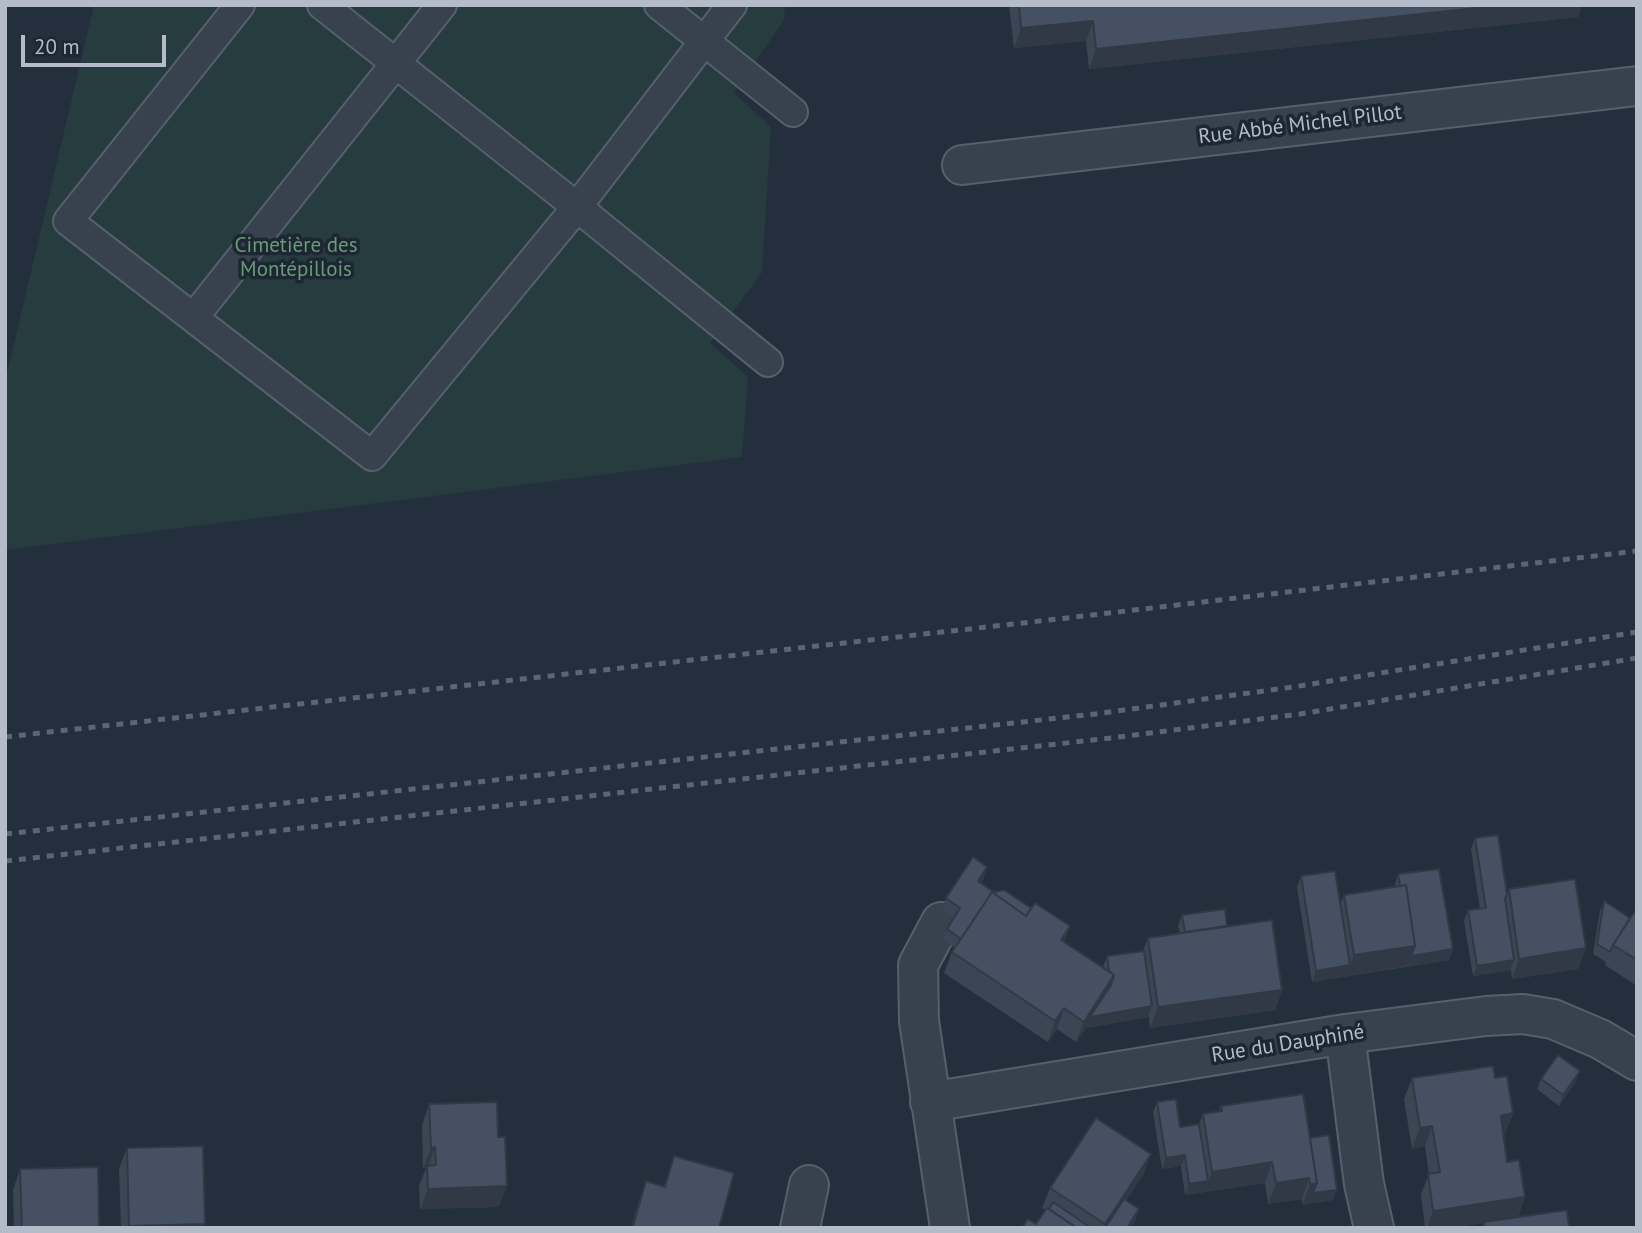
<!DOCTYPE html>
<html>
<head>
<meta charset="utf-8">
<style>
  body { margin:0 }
  #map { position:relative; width:1642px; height:1233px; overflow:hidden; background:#242f3e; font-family:"PT Sans",sans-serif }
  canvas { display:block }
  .frame { position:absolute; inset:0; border:7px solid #b4bcc9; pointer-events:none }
  .scale { position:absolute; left:21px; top:35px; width:145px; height:32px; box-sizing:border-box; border:4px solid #b4bcc9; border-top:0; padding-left:9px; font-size:21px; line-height:24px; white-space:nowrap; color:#b4bcc9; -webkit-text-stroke:5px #1d2633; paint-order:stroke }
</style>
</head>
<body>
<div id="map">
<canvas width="1642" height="1233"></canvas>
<div class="frame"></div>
<div class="scale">20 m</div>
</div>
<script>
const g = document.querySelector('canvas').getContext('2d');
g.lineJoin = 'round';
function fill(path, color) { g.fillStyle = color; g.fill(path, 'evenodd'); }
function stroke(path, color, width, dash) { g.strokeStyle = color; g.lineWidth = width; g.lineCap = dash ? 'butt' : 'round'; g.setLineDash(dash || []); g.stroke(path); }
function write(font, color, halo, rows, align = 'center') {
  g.font = font + ' "PT Sans",sans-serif'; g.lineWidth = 7; g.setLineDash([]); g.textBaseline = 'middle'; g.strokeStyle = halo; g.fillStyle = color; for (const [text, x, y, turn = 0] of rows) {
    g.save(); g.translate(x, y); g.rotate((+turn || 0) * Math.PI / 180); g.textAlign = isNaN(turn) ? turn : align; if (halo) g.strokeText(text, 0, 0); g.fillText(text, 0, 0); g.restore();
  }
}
const green = new Path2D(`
  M 94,5 L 785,5 L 784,20 L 734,93 L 771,127 L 762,272 L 710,343 L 748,377 L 742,457 L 5,550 L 5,382 Z`);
const service = new Path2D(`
  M 240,5 L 68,221 L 372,456 L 577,207 L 732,5
  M 322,5 L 577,207 L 768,362
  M 659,5 L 793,112
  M 194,317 L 442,5`);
const minor = new Path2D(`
  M 962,165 L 1637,86
  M 941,922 L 918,965 L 919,1021 L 950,1228
  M 1345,1034 L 1364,1184 L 1374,1228
  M 930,1102 L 1345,1034 L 1486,1016 L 1523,1014 L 1553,1019 L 1600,1039 L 1637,1061
  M 800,1228 L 809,1185`);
const rail = new Path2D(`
  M 5,737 L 1058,619 L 1637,551
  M 5,834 L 1095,714 L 1293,687 L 1637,632
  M 5,861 L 1111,738 L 1300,714 L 1637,658`);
const wall = new Path2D(`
  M 1009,5 L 1582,5 L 1578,17 L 1089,69 L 1086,41 L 1014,48 Z
  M 1475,838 L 1507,894 L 1509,889 L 1586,948 L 1578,969 L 1512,979 L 1511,970 L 1473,976 L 1464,921 L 1468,910 L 1480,909 L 1471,849 Z
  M 1398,874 L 1453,949 L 1449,960 L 1312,982 L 1297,887 L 1301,876 L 1340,905 L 1344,895 L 1395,887 L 1395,884 Z
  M 984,878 L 980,883 L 994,892 L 1070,926 L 1064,942 L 1103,967 L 1107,956 L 1143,951 L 1148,938 L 1180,933 L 1178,926 L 1182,915 L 1227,926 L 1282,990 L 1275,1010 L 1150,1028 L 1149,1017 L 1086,1028 L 1087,1026 L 1076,1042 L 1057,1029 L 1048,1042 L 944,973 L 952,952 L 955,948 L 943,940 L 947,929 L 954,917 L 942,909 L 946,898 Z
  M 1604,901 L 1630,918 L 1637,908 L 1637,986 L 1605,965 L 1606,962 L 1593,954 L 1600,911 Z
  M 1412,1078 L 1495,1078 L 1513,1113 L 1505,1134 L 1503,1134 L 1507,1162 L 1525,1197 L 1518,1217 L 1569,1228 L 1482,1228 L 1483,1223 L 1450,1228 L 1425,1228 L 1421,1194 L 1429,1174 L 1425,1146 L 1412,1149 L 1404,1099 Z
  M 1541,1079 L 1576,1081 L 1559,1106 L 1537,1089 Z
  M 1157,1102 L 1180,1127 L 1199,1124 L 1203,1114 L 1219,1111 L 1221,1106 L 1310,1138 L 1333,1200 L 1302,1205 L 1302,1199 L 1268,1204 L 1265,1183 L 1185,1195 L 1181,1166 L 1162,1169 L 1153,1112 Z
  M 429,1104 L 499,1207 L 420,1209 L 419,1186 L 426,1168 L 423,1168 L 422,1125 Z
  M 127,1148 L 204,1228 L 121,1228 L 119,1169 Z
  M 674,1156 L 719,1228 L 631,1228 L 639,1201 L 646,1181 L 664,1186 Z
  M 20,1169 L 99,1228 L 14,1228 L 13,1190 Z
  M 1144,1174 L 1126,1200 L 1136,1220 L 1130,1228 L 1022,1228 L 1036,1224 L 1045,1210 L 1042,1208 L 1050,1188 Z`);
const shadedWall = new Path2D(`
  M 1504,5 L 1582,5 L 1578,17 L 1089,69 L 1096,49 Z
  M 1093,21 L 1086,41 L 1014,48 L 1021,28 Z
  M 987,867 L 984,878 L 974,892 L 978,881 Z
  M 1070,926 L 1062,947 L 1061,940 Z
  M 1415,946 L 1407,966 L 1312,982 L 1316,971 L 1350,965 L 1354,955 Z
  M 1586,948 L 1578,969 L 1512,979 L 1519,959 Z
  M 1453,949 L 1449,960 L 1407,966 L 1411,956 Z
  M 1514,960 L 1510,971 L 1473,976 L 1477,966 Z
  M 1114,975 L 1152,1006 L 1148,1017 L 1086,1028 L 1087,1026 L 1076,1042 L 1084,1022 Z
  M 1282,990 L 1275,1010 L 1150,1028 L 1158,1007 Z
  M 1064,1008 L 1057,1029 L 1048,1042 L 1055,1021 Z
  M 1580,1071 L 1576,1081 L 1559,1106 L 1563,1095 Z
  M 1513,1113 L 1505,1134 L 1493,1136 L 1501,1116 Z
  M 1432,1126 L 1425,1146 L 1412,1149 L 1420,1128 Z
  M 435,1147 L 428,1168 L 427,1166 L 426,1168 L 423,1168 L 431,1148 Z
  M 1151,1154 L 1144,1174 L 1108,1228 L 1104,1228 Z
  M 1185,1155 L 1181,1166 L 1162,1169 L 1166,1158 Z
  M 1272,1162 L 1265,1183 L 1204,1192 L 1212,1172 Z
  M 1309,1178 L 1302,1199 L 1268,1204 L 1276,1183 Z
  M 1208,1181 L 1204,1192 L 1185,1195 L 1189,1184 Z
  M 1317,1183 L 1337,1190 L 1333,1200 L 1302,1205 L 1310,1185 Z
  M 507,1186 L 499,1207 L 420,1209 L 428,1189 Z
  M 1525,1197 L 1517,1218 L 1450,1228 L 1427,1228 L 1433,1211 Z
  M 1139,1209 L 1136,1220 L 1130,1228 L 1127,1228 Z
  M 205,1224 L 204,1228 L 128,1228 L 129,1226 Z`);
const building = new Path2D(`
  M 1019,5 L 1504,5 L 1096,49 L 1093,21 L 1021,28 Z
  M 1498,835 L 1507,894 L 1505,899 L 1514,960 L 1477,966 L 1468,910 L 1486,908 L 1475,838 Z
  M 973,857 L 987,867 L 978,881 L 994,892 L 1004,890 L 1031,908 L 1026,916 L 992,892 L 961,939 L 947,929 L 960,908 L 946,898 Z
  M 1439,869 L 1453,949 L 1411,956 L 1415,946 L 1406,885 L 1400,886 L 1398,874 Z
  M 1335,871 L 1350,965 L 1316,971 L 1301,876 Z
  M 1575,879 L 1586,948 L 1519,959 L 1509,889 Z
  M 1406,885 L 1415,946 L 1354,955 L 1344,895 Z
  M 992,892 L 1026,916 L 1035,903 L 1070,926 L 1061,940 L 1114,975 L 1084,1022 L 1064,1008 L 1055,1021 L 952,952 Z
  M 1604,901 L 1630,918 L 1613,945 L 1610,952 L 1597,944 Z
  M 1637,908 L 1637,960 L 1613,945 Z
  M 1225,909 L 1227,926 L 1185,932 L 1182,915 Z
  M 1272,920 L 1282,990 L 1158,1007 L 1148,938 Z
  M 1144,951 L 1152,1006 L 1090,1017 L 1111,985 L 1114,975 L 1109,971 L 1107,956 Z
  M 1558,1055 L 1580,1071 L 1563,1095 L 1541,1079 Z
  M 1493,1066 L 1495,1078 L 1507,1076 L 1513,1113 L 1501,1116 L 1504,1140 L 1507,1162 L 1519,1160 L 1525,1197 L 1433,1211 L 1428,1174 L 1440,1172 L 1432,1126 L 1420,1128 L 1412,1078 Z
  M 1303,1094 L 1317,1183 L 1310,1185 L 1309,1178 L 1276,1183 L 1272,1162 L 1212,1172 L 1203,1114 L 1222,1111 L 1221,1106 Z
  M 1176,1099 L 1180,1127 L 1199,1124 L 1208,1181 L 1189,1184 L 1185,1155 L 1166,1158 L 1157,1102 Z
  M 497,1102 L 498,1137 L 505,1137 L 507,1186 L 428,1189 L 427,1166 L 436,1165 L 435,1147 L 431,1148 L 429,1104 Z
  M 1096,1118 L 1151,1154 L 1105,1224 L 1050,1188 Z
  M 1329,1135 L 1337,1190 L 1313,1193 L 1317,1183 L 1310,1138 Z
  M 203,1146 L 205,1224 L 129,1226 L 127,1148 Z
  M 674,1156 L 734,1173 L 719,1228 L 638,1228 L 633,1226 L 646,1181 L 665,1187 Z
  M 98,1167 L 99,1227 L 22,1228 L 20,1169 Z
  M 1124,1199 L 1139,1209 L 1127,1228 L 1105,1228 Z
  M 1053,1202 L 1091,1228 L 1077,1228 L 1049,1209 Z
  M 1047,1208 L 1077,1228 L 1022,1228 L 1028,1219 L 1036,1224 Z
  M 1567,1210 L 1569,1228 L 1484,1228 L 1484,1222 Z`);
const streetNames = [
  ["Rue Abbé Michel Pillot",1300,125,-7],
  ["Rue du Dauphiné",1288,1044,-9]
];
const parkNames = [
  ["Cimetière des",296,246],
  ["Montépillois",296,270]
];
fill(green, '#263c3f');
stroke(service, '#565f6c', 32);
stroke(minor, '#565f6c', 42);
stroke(service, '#38414e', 28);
stroke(minor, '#38414e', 38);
stroke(rail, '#5a6575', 5, [7, 7]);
fill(wall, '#3b4654');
fill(shadedWall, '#303945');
fill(building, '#455162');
stroke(building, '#303945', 2);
write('21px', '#b4bcc9', '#1d2633', streetNames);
write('21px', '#6b9a76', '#1d2633', parkNames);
</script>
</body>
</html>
